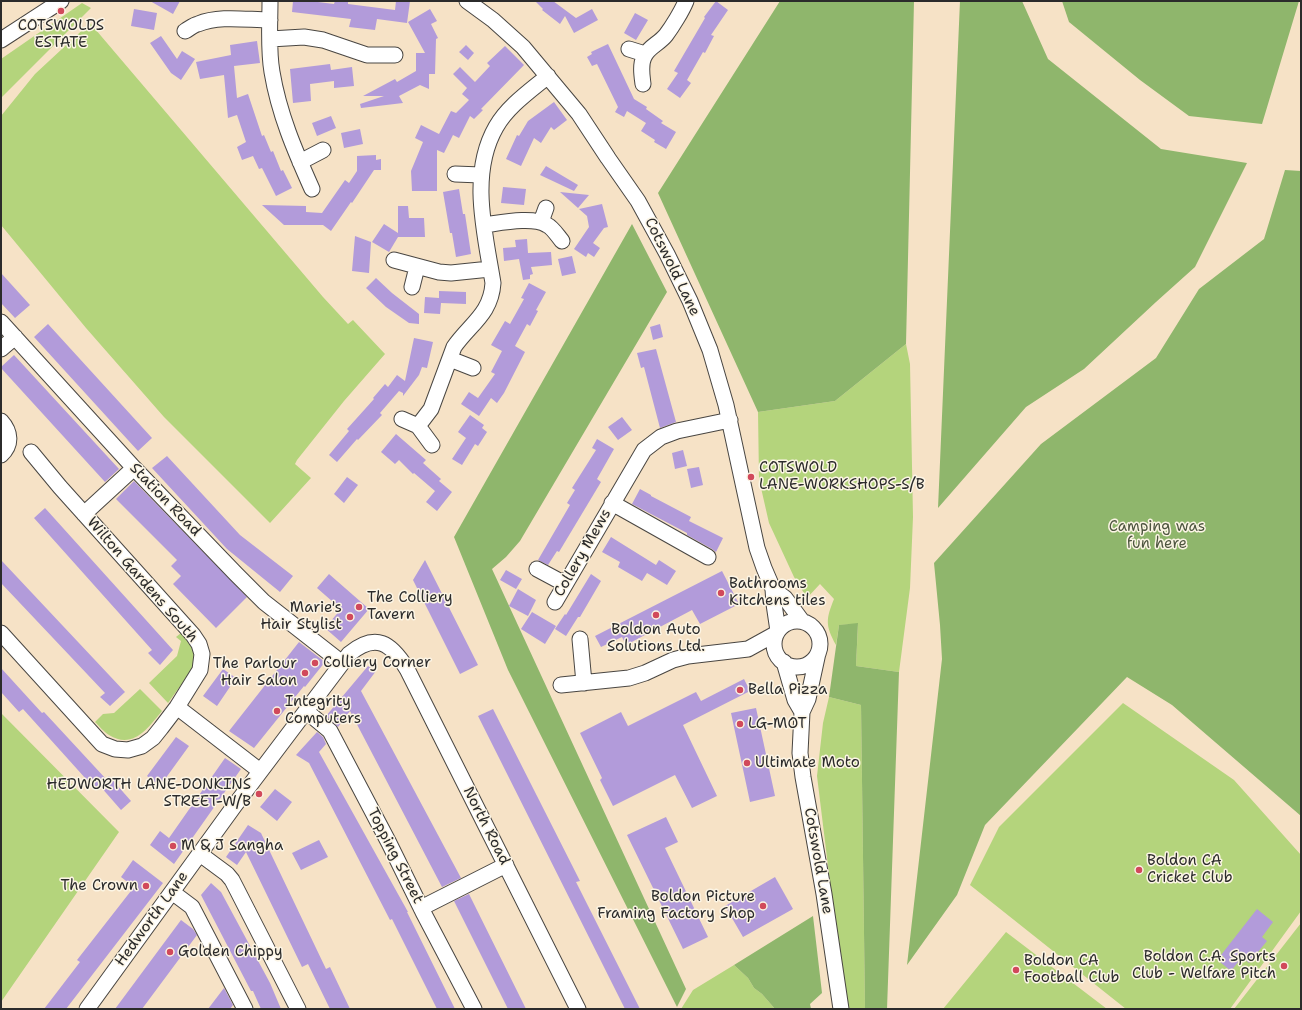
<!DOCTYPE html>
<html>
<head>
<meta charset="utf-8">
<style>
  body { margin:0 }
  #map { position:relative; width:1302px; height:1010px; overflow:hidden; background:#f6e2c6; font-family:"Shantell Sans",sans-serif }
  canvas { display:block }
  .frame { position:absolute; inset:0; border:2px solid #2b2b2b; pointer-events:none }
</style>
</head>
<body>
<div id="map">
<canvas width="1302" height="1010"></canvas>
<div class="frame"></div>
</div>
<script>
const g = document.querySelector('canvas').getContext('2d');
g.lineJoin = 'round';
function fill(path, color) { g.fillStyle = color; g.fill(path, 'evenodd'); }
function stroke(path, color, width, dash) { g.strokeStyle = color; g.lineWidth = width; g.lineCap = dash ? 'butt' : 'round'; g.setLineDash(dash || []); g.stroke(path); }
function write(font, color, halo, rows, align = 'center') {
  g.font = font + ' "Shantell Sans",sans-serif'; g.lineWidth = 3; g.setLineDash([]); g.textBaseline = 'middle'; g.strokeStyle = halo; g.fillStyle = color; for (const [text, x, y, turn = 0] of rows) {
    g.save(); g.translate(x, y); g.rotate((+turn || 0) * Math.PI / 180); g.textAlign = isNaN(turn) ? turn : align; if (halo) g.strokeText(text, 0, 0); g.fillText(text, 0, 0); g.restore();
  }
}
const green = new Path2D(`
  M 82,3 L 91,8 L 1,98 L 1,59 Z
  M 90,23 L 323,297 L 348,324 L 353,320 L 385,354 L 344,401 L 297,460 L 295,464 L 311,478 L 270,523 L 164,417 L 86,328 L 1,225 L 1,116 L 35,74 Z
  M 906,344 L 910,364 L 913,517 L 910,588 L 899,672 L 856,666 L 858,624 L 839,625 L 836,645 C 825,625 826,619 834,599 L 820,584 L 807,598 L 794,577 L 769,523 L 759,479 L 758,412 L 835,401 Z
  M 181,633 L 193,643 L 196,664 L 168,703 L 149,683 L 177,656 L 181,641 L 176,637 Z
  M 140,689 L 162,711 C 148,728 133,750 109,735 C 104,732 99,726 95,722 L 103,714 L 114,713 Z
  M 829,697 L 861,705 L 865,1009 L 848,1009 L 839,956 L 817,776 L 823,723 Z
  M 1123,703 L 1234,780 L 1301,855 L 1301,911 L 1230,1009 L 1126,1009 L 970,885 L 999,827 Z
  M 1,713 L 119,832 L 1,1002 Z
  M 1301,923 L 1301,1009 L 1234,1009 Z
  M 1006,932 L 1107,1009 L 943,1009 Z
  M 734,965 L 748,978 L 754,988 L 762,994 L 775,1009 L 681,1009 L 693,990 Z`);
const forest = new Path2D(`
  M 780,1 L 914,1 L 906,344 L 835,401 L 758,412 L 658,193 Z
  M 960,1 L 1022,1 L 1048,59 L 1161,149 L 1247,163 L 1195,267 L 1156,302 L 1084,369 L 1026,407 L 938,508 Z
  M 1062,1 L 1299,1 L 1262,124 L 1189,116 L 1140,80 L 1069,22 Z
  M 1285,170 L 1301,171 L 1301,816 L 1172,705 L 1127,677 L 985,825 L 957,895 L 907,965 L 942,659 L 940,625 L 934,563 L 1041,444 L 1156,358 L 1199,289 L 1264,239 Z
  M 632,224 L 667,292 L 520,541 L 506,557 L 492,569 L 686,989 L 677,1007 L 508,670 L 454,537 Z
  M 858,623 L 856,666 L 899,672 L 887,1009 L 865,1009 L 861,705 L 829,697 L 839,625 Z
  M 813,916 L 822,993 L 810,1004 L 811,1009 L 775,1009 L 762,994 L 754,988 L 748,978 L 734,965 Z`);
const building = new Path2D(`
  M 150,1 L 180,1 L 173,14 Z
  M 293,1 L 310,1 L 334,4 L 335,1 L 348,1 L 348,4 L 395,10 L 396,1 L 410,1 L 407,23 L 377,19 L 375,30 L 349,27 L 351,19 L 292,12 Z
  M 535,1 L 553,1 L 576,18 L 592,9 L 598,20 L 574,33 L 565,16 L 560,24 L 542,10 L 543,9 Z
  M 716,1 L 728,10 L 711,35 L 714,36 L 705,53 L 703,52 L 687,80 L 691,83 L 680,98 L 667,89 L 678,73 L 674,71 L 705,18 L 704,17 Z
  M 134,9 L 157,13 L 154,30 L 131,26 Z
  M 430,9 L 437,21 L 431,24 L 438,38 L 436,39 L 435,74 L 429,74 L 429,89 L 420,85 L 399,96 L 403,103 L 361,108 L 360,104 L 384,96 L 363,96 L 395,79 L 397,82 L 416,71 L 416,53 L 425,53 L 408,22 Z
  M 635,13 L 648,20 L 636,40 L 624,33 Z
  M 161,36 L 177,59 L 182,51 L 195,59 L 181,80 L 171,73 L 150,43 Z
  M 257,41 L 260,63 L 234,66 L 237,98 L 248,94 L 262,136 L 264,135 L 271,152 L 273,151 L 281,171 L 283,170 L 292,188 L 276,196 L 262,168 L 259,169 L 253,156 L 242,160 L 237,147 L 246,142 L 237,115 L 228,118 L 224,75 L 200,79 L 196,62 L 231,55 L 230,45 Z
  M 608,44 L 634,99 L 647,107 L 646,109 L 663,121 L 661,123 L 676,132 L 666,149 L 654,142 L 655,140 L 641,131 L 646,123 L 627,111 L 624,117 L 615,112 L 618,107 L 597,64 L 592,66 L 587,57 L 592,54 L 591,52 Z
  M 466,45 L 474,53 L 468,60 L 459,52 Z
  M 505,46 L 524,65 L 481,109 L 483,110 L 474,119 L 470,116 L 459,138 L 453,135 L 444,153 L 437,150 L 437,191 L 412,191 L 411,171 L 423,142 L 415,138 L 421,125 L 439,134 L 451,111 L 456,113 L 469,100 L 462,94 L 467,88 L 453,74 L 460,67 L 475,82 L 490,66 L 487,63 Z
  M 330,64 L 331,70 L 352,67 L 354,86 L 334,88 L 334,81 L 310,84 L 311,101 L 293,103 L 290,69 Z
  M 554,102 L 567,120 L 554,130 L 551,127 L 541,143 L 534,138 L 521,166 L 506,159 L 517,135 L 519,136 L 528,121 Z
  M 331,116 L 336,128 L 317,136 L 312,123 Z
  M 360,129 L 363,144 L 344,148 L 341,133 Z
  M 376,155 L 376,160 L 381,159 L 381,170 L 374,170 L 352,203 L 351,202 L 331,231 L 323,225 L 284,225 L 262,205 L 306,206 L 306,212 L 322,213 L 345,180 L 349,183 L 357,171 L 357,156 Z
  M 546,166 L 578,185 L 574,191 L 540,175 Z
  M 503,187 L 526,189 L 524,205 L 501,203 Z
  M 459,189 L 463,214 L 465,214 L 471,254 L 456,257 L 452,233 L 450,233 L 443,192 Z
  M 560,192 L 589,195 L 578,208 Z
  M 602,204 L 608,227 L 604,228 L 593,243 L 600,248 L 594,257 L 588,253 L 586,257 L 574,249 L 589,227 L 587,216 L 579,209 Z
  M 398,206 L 408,206 L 409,218 L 424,218 L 425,237 L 398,237 L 389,252 L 372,242 L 384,224 L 398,233 Z
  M 355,236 L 371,242 L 369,273 L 352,271 Z
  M 527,239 L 528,253 L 551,252 L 552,265 L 531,267 L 533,274 L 530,275 L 530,279 L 523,280 L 519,259 L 504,261 L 503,248 L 516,247 L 515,240 Z
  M 572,256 L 576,273 L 562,276 L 558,259 Z
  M 1,273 L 30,305 L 15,318 L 1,303 Z
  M 376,278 L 392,293 L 419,314 L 419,324 L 409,323 L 386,307 L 366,288 Z
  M 529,283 L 546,292 L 536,310 L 538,311 L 530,326 L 527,324 L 515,346 L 525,352 L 504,393 L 497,403 L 491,398 L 479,416 L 461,404 L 469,392 L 478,398 L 495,374 L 491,372 L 502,351 L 491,345 L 505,321 L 510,324 L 524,299 L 521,298 Z
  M 439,291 L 466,292 L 466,304 L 441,303 L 440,314 L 424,313 L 425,297 L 439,298 Z
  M 48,324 L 152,438 L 138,451 L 34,337 Z
  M 660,324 L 663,337 L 653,340 L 650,327 Z
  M 414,338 L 433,342 L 427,368 L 422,367 L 419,375 L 403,396 L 403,393 L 399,391 L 380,413 L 382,415 L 358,440 L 357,439 L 337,462 L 329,455 L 349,431 L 347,429 L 374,399 L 373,398 L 385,384 L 388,387 L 397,375 L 405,381 Z
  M 656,349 L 676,422 L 660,428 L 644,367 L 641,368 L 637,353 Z
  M 14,355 L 119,469 L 105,482 L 1,368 L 1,367 Z
  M 470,415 L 484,425 L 482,428 L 487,432 L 478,446 L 475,444 L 462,465 L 452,459 L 466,438 L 458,432 Z
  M 622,417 L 632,430 L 618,440 L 608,427 Z
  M 396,434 L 426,460 L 423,463 L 441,479 L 439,481 L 452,492 L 437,511 L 426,502 L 435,491 L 414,473 L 413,474 L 399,460 L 395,464 L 381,452 Z
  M 597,439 L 614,449 L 597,479 L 601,482 L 559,552 L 557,551 L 548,565 L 538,560 L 570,505 L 567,503 L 575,490 L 572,488 L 596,450 L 592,448 Z
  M 683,450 L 687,466 L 675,469 L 672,453 Z
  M 167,456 L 240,535 L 293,576 L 280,592 L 227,549 L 152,468 Z
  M 699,467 L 703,485 L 691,488 L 687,469 Z
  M 347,477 L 358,485 L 344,503 L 334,494 Z
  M 134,481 L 247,597 L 216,628 L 173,584 L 181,576 L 171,566 L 177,560 L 116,499 Z
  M 640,489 L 651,495 L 651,496 L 691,517 L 689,521 L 723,538 L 716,552 L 712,549 L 687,535 L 687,533 L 632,504 Z
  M 45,508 L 173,650 L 160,665 L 148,653 L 152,650 L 34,518 Z
  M 611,537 L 656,565 L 659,560 L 676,571 L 667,585 L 647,573 L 642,581 L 618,567 L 620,562 L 602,552 Z
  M 1,560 L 125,692 L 110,706 L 100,697 L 105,693 L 1,583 Z
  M 425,560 L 478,665 L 460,674 L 413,580 Z
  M 506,570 L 522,579 L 516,589 L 500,580 Z
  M 722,571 L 739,604 L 700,624 L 692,610 L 626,645 L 622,637 L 601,647 L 595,636 Z
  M 329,574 L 369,609 L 341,642 L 325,628 L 341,609 L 317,588 Z
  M 591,574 L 601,581 L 580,617 L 578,617 L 566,636 L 555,629 L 565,614 L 566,615 Z
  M 518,589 L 536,600 L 528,616 L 509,606 Z
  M 532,612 L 556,626 L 545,644 L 521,629 Z
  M 299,642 L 325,662 L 305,687 L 304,686 L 254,748 L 229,731 Z
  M 368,666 L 376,671 L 361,691 L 461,878 L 442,887 L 350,711 L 338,727 L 326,716 Z
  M 1,668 L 42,713 L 44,712 L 106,779 L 109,776 L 131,801 L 121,810 L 100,786 L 101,785 L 95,789 L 23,709 L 19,712 L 1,692 Z
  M 223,669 L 236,678 L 217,706 L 203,696 Z
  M 744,679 L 750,691 L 683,725 L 717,796 L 692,808 L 675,775 L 613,806 L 600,780 L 602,778 L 580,733 L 621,712 L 628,726 L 696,692 L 701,701 Z
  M 756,708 L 775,796 L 750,802 L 731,713 Z
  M 493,709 L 580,881 L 576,882 L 640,1009 L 625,1009 L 478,716 Z
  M 317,732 L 323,737 L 326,744 L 319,752 L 408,912 L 407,912 L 455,1009 L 437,1009 L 392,919 L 390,920 L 309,763 L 296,755 Z
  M 176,737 L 189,746 L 160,786 L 147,776 Z
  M 225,758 L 241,769 L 174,864 L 150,845 L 160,831 L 169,838 Z
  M 275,789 L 292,802 L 277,821 L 260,807 Z
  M 666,817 L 678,842 L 665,848 L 708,937 L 683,949 L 627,835 Z
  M 248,825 L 261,833 L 326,969 L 330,967 L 350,1009 L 330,1009 L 308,964 L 302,967 L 246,852 L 237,865 L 226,857 Z
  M 319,840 L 328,857 L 301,870 L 292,853 Z
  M 133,860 L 163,883 L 66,1009 L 44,1009 L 80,962 L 77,960 L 134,887 L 121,877 Z
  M 775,877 L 793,909 L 743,937 L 725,906 Z
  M 211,883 L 221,892 L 270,983 L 281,1009 L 261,1009 L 253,991 L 251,991 L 201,895 Z
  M 469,894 L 526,1009 L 508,1009 L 454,901 Z
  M 1257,909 L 1273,922 L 1262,937 L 1267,941 L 1249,963 L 1242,957 L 1231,971 L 1220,962 L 1224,957 L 1221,955 Z
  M 181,920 L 193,929 L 197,935 L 142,1009 L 115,1009 Z
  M 224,988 L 233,1005 L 230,1009 L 208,1009 Z`);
const minor = new Path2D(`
  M 270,1 C 270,24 268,49 272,72 C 279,114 295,151 312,189
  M 467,1 L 493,20 L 523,47 L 579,114 L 608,158 L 638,201 L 667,254 L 690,301 L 710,350 L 726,405 L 757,548 L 764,568 L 773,589 L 774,604 L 778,631
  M 185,31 C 189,29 193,25 198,24 C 220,15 247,20 270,20
  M 270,39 L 304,37 L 323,40 L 367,55 L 395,55
  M 1,40 L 61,1
  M 629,49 L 645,54
  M 643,84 C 642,76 640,65 644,57 C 648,47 659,44 666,35 C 672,27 682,11 686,1
  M 300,162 L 323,150
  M 455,174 L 481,175
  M 541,222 L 546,208
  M 484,225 C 500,223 533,216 547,225 C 553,228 557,235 562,241
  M 394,260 L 439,272 L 451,273 L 490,269
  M 412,287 L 417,267
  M 1,322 L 134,468 L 236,574 L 264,602 L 342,663
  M 1,349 L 15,337
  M 450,359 L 473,368
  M 402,419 L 418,426 L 432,445
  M 1,421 C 11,432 12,445 1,455
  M 418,426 L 431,409 L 454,347 C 470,324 491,314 493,283 C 485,233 469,174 496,127 C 508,106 530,91 548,76
  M 612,503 L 708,557
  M 84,514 L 134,468
  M 537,569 L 565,584
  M 773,589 L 785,598 L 802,621
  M 555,602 L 644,450 L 661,437 L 677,431 L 730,420
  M774 644a23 23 0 1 1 46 0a23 23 0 1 1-46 0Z
  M 1,633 L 102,744 L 115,749 L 128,750 L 142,746 L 153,738 L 161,728 L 177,707 L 200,670 L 202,654 L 199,644 L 193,635 L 60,487 L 31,452
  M 580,639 L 584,683
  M 818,653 L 808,699 L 802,712 L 800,753 L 803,777 L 824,894 L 841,1009
  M 784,662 L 795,700 L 802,712
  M 561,685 L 629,678 L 645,673 L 673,660 L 688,656 L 748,649 L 777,633
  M 177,707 L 260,771
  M 306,711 L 330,731 L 389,843 L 423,912 L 474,1009
  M 200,854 L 227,874 L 232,880 L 298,1009
  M 172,892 L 192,907 L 245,1009
  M 421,908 L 506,865
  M 87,1009 L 235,805 L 349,654 C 376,632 391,643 407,669 L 578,1009`);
const markers = [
  [61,11,4,"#d1495b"],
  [751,477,4,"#d1495b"],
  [721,593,4,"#d1495b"],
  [359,607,4,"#d1495b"],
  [656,615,4,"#d1495b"],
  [350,617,4,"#d1495b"],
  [315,663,4,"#d1495b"],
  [305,673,4,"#d1495b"],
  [740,690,4,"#d1495b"],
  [277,711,4,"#d1495b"],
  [740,724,4,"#d1495b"],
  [747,763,4,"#d1495b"],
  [259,794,4,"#d1495b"],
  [173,846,4,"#d1495b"],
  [1139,870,4,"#d1495b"],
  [146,886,4,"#d1495b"],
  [763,906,4,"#d1495b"],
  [170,952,4,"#d1495b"],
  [1284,966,4,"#d1495b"],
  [1016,970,4,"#d1495b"]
];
const poiNames = [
  ["COTSWOLDS",61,26,"center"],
  ["ESTATE",61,43,"center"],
  ["COTSWOLD",759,468],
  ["LANE-WORKSHOPS-S/B",759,485],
  ["Bathrooms",729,584],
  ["Kitchens tiles",729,601],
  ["The Colliery",367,598],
  ["Tavern",367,615],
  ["Marie's",342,608,"right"],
  ["Hair Stylist",342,625,"right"],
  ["Boldon Auto",656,630,"center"],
  ["Solutions Ltd.",656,647,"center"],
  ["Colliery Corner",323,663],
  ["The Parlour",297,664,"right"],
  ["Hair Salon",297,681,"right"],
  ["Bella Pizza",748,690],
  ["Integrity",285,702],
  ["Computers",285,719],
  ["LG-MOT",748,724],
  ["Ultimate Moto",755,763],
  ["HEDWORTH LANE-DONKINS",251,785,"right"],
  ["STREET-W/B",251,802,"right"],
  ["M & J Sangha",181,846],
  ["Boldon CA",1147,861],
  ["Cricket Club",1147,878],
  ["The Crown",138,886,"right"],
  ["Boldon Picture",755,897,"right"],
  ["Framing Factory Shop",755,914,"right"],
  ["Golden Chippy",178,952],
  ["Boldon C.A. Sports",1276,957,"right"],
  ["Club - Welfare Pitch",1276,974,"right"],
  ["Boldon CA",1024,961],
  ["Football Club",1024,978]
];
const streetNames = [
  ["Cotswold Lane",672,267,64],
  ["Station Road",165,500,46],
  ["Collery Mews",583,553,-60],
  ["Wilton Gardens South",142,580,49],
  ["North Road",486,826,63],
  ["Topping Street",395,856,63],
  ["Cotswold Lane",818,861,80],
  ["Hedworth Lane",152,919,-54]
];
const parkNames = [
  ["Camping was",1157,527],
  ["fun here",1157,544]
];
fill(green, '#b4d47c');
fill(forest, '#8fb66c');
fill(building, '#b29bda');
stroke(minor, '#494642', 17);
stroke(minor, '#fff', 15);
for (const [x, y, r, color] of markers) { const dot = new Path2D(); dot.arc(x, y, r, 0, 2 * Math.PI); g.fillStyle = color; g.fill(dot); stroke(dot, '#fcf5e5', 1.5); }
write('15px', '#2b2b2b', '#fcf5e5', poiNames, 'left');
write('15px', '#2b2b2b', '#fcf5e5', streetNames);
write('15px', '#4d553f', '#fcf5e5', parkNames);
</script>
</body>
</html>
